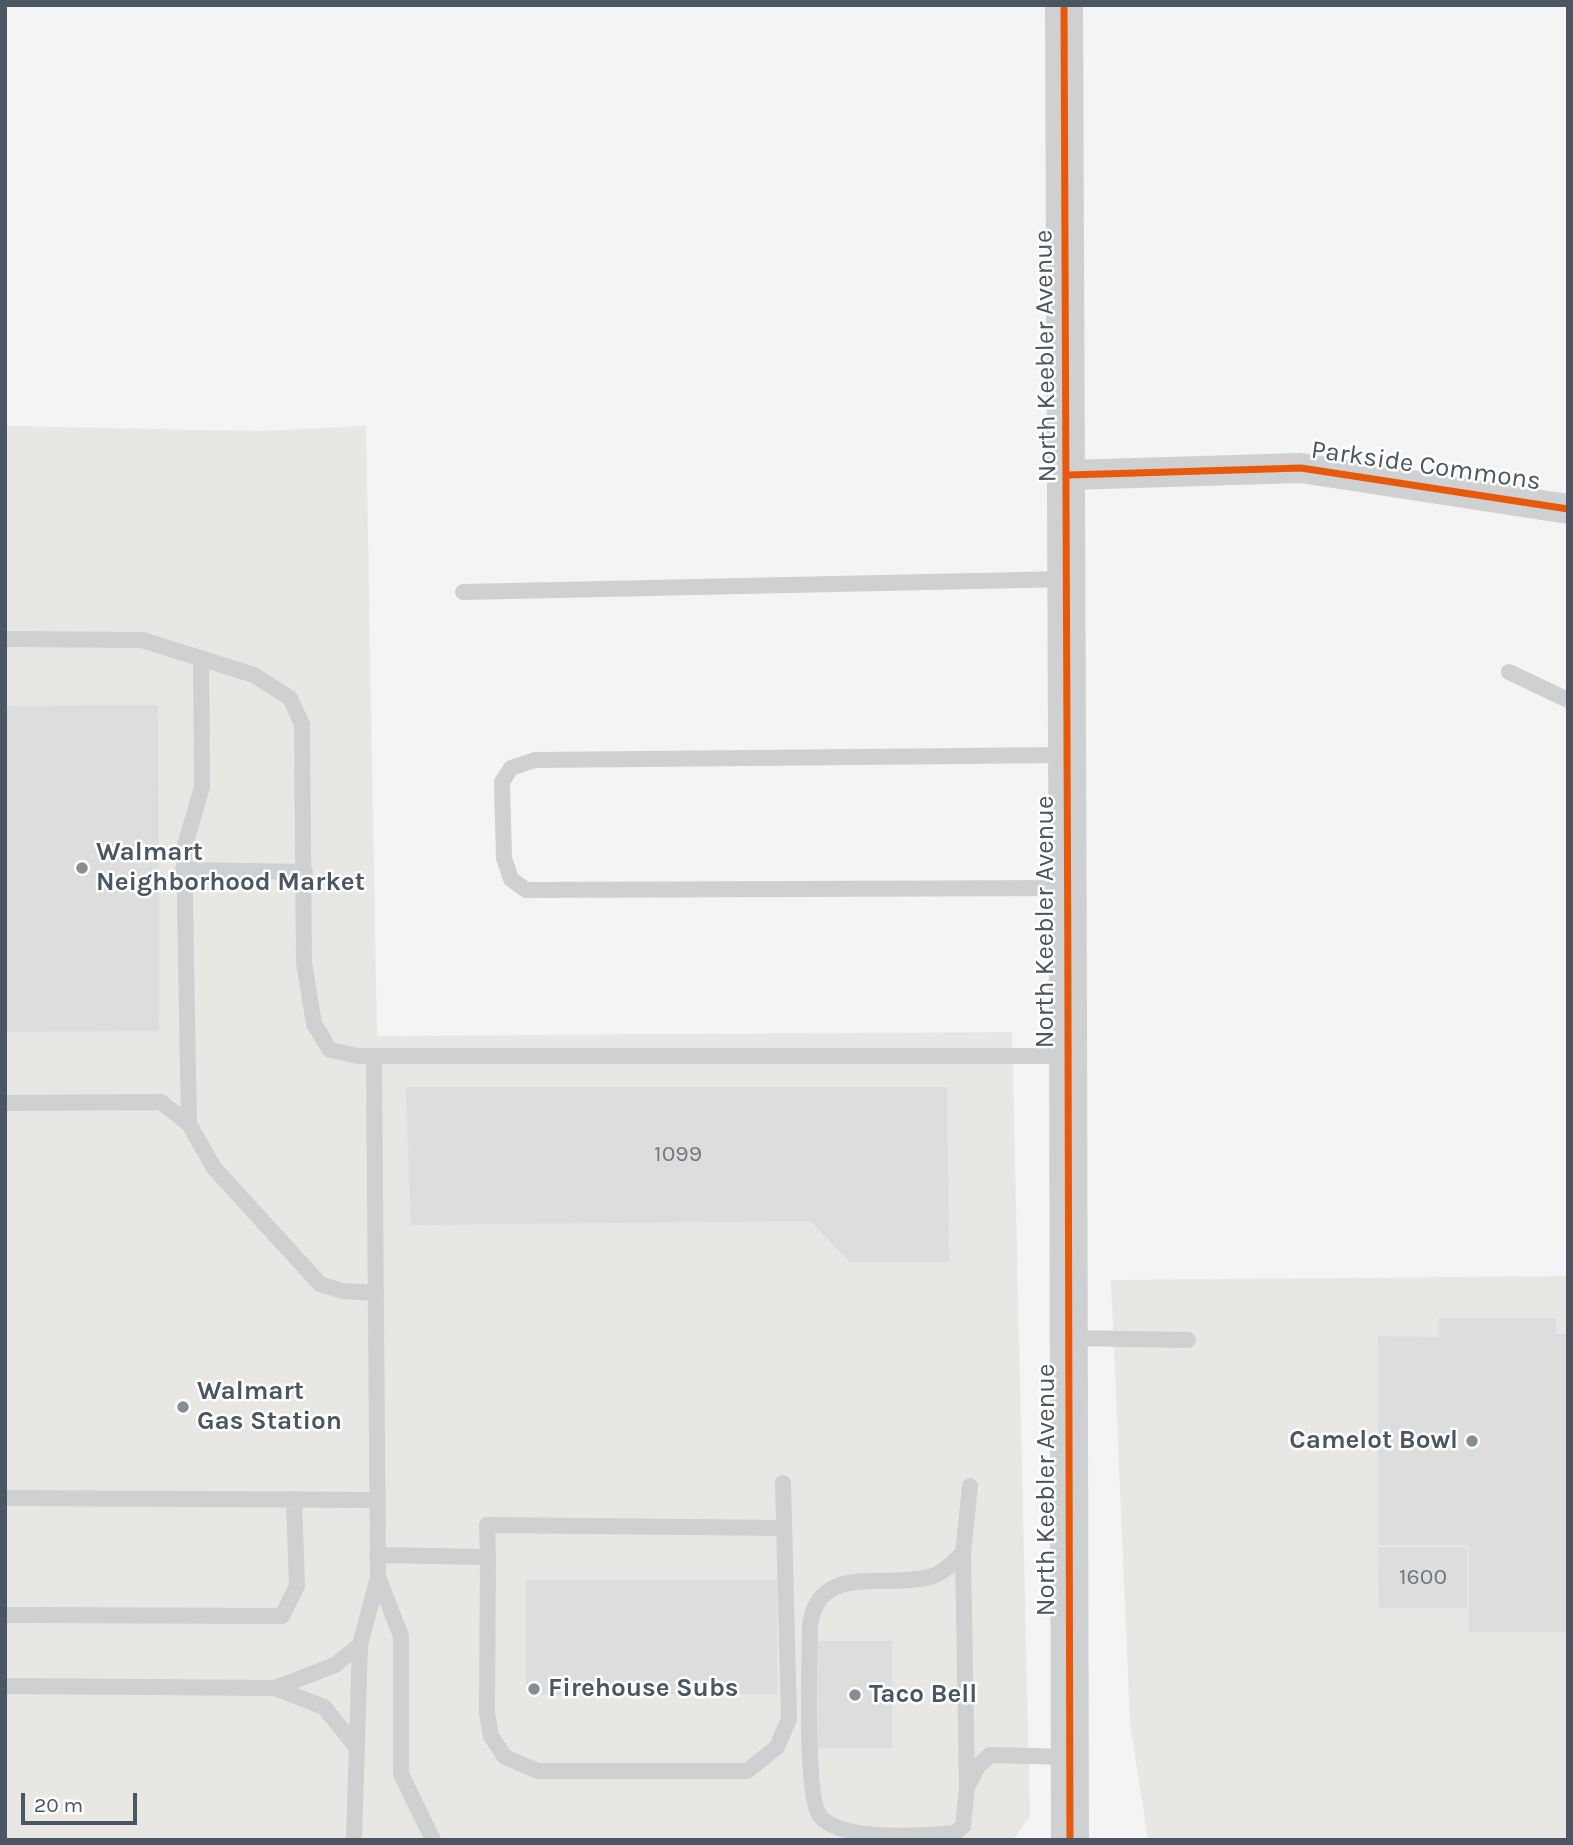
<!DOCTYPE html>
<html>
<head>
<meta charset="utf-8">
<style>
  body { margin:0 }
  #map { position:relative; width:1573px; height:1845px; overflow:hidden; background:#f4f4f4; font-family:Karla,sans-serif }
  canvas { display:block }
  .frame { position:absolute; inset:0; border:7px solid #4a5661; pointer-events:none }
  .scale { position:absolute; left:21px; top:1793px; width:116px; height:32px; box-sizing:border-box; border:4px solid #4a5661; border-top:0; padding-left:9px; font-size:21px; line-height:24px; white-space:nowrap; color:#4a5661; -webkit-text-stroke:5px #fff; paint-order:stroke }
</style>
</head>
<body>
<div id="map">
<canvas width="1573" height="1845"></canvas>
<div class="frame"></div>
<div class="scale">20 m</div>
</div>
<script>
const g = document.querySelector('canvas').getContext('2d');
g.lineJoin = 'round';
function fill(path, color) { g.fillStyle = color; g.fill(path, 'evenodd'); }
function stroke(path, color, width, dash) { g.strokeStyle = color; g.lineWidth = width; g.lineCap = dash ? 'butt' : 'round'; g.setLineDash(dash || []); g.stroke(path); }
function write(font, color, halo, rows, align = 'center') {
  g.font = font + ' Karla,sans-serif'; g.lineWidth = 5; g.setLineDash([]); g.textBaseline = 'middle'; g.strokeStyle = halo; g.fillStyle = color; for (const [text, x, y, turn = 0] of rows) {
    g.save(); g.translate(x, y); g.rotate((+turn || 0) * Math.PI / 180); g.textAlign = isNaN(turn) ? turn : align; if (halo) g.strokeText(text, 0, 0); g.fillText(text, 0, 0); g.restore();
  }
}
const commercial = new Path2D(`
  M 5,426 L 260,431 L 366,426 L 377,1036 L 1012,1032 L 1030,1816 L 1013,1840 L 5,1840 Z
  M 1568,1276 L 1568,1840 L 1148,1840 L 1130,1723 L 1111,1280 Z`);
const building = new Path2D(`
  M 159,704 L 160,1032 L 5,1033 L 5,705 Z
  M 405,1086 L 948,1086 L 950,1263 L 850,1263 L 810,1222 L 410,1226 Z
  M 1438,1317 L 1557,1317 L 1557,1333 L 1568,1333 L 1568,1633 L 1468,1633 L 1468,1546 L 1377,1546 L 1377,1335 L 1438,1336 Z
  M 1377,1546 L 1468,1546 L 1468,1609 L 1378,1609 Z
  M 525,1579 L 778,1579 L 778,1695 L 525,1695 Z
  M 817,1640 L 893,1640 L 893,1749 L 817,1749 Z`);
const service = new Path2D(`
  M 463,592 L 1068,579
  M 5,639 L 142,640 L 254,675 L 290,698 L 302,724 L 304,962 L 314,1024 L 330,1050 L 358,1056 L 1066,1056
  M 1509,672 L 1568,700
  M 183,870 L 305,872
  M 1067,888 L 526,890 L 511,879 L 504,858 L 502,782 L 511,768 L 535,760 L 1068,755
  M 5,1103 L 161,1102 L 189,1124 L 214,1168 L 320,1284 L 342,1291 L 376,1293
  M 189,1124 L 184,849 L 202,787 L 201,659
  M 1067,1338 L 1188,1340
  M 970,1486 L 963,1553 L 967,1787 L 978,1766 L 990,1755 L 1070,1757
  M 5,1498 L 377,1500
  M 963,1553 C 954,1561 944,1573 933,1576 C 887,1590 819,1561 810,1625 C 810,1658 804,1796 820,1816 C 841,1842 924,1836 955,1833 L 963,1826 L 967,1787
  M 377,1555 L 488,1557 L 487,1713 L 491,1736 L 505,1757 L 538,1771 L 747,1771 L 777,1747 L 789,1719 L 783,1483
  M 488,1557 L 487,1525 L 784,1528
  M 378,1577 L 401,1636 L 401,1774 L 433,1840
  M 5,1615 L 282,1616 L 297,1586 L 294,1499
  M 5,1686 L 275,1688 L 324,1707 L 357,1748
  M 275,1688 L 335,1665 L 360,1645
  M 354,1840 L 360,1645 L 378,1577 L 374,1056`);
const minor = new Path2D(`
  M 1069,475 L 1301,468 L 1568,509`);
const tertiary = new Path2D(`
  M 1064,5 C 1068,617 1068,1228 1070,1840`);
const cycleway = new Path2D(`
  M 1064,5 C 1068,617 1068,1228 1070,1840
  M 1069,475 L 1301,468 L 1568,509`);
const markers = [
  [82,868,7,"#868d94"],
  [183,1407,7,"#868d94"],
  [1472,1441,7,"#868d94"],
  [534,1689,7,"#868d94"],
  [855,1695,7,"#868d94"]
];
const numberNames = [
  ["1099",678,1154],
  ["1600",1423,1577]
];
const streetNames = [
  ["North Keebler Avenue",1046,356,-91],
  ["Parkside Commons",1426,466,8],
  ["North Keebler Avenue",1046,922,-90],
  ["North Keebler Avenue",1047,1490,-90]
];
const poiNames = [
  ["Walmart",96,853],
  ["Neighborhood Market",96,883],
  ["Walmart",197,1392],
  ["Gas Station",197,1422],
  ["Camelot Bowl",1458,1441,"right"],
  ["Firehouse Subs",548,1689],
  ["Taco Bell",869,1695]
];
fill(commercial, '#e8e7e3');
fill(building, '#ddddde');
stroke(building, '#e5e6e7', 2);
stroke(service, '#ced0d2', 16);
stroke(minor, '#ced0d2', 30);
stroke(tertiary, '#ced0d2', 38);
stroke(cycleway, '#e8590c', 7);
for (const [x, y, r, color] of markers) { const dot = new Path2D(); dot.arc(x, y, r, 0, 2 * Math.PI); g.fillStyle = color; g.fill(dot); stroke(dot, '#fff', 2.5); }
write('23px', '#707881', null, numberNames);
write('26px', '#4a5661', '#fff', streetNames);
write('bold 26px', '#4a5661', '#fff', poiNames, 'left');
</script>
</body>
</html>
